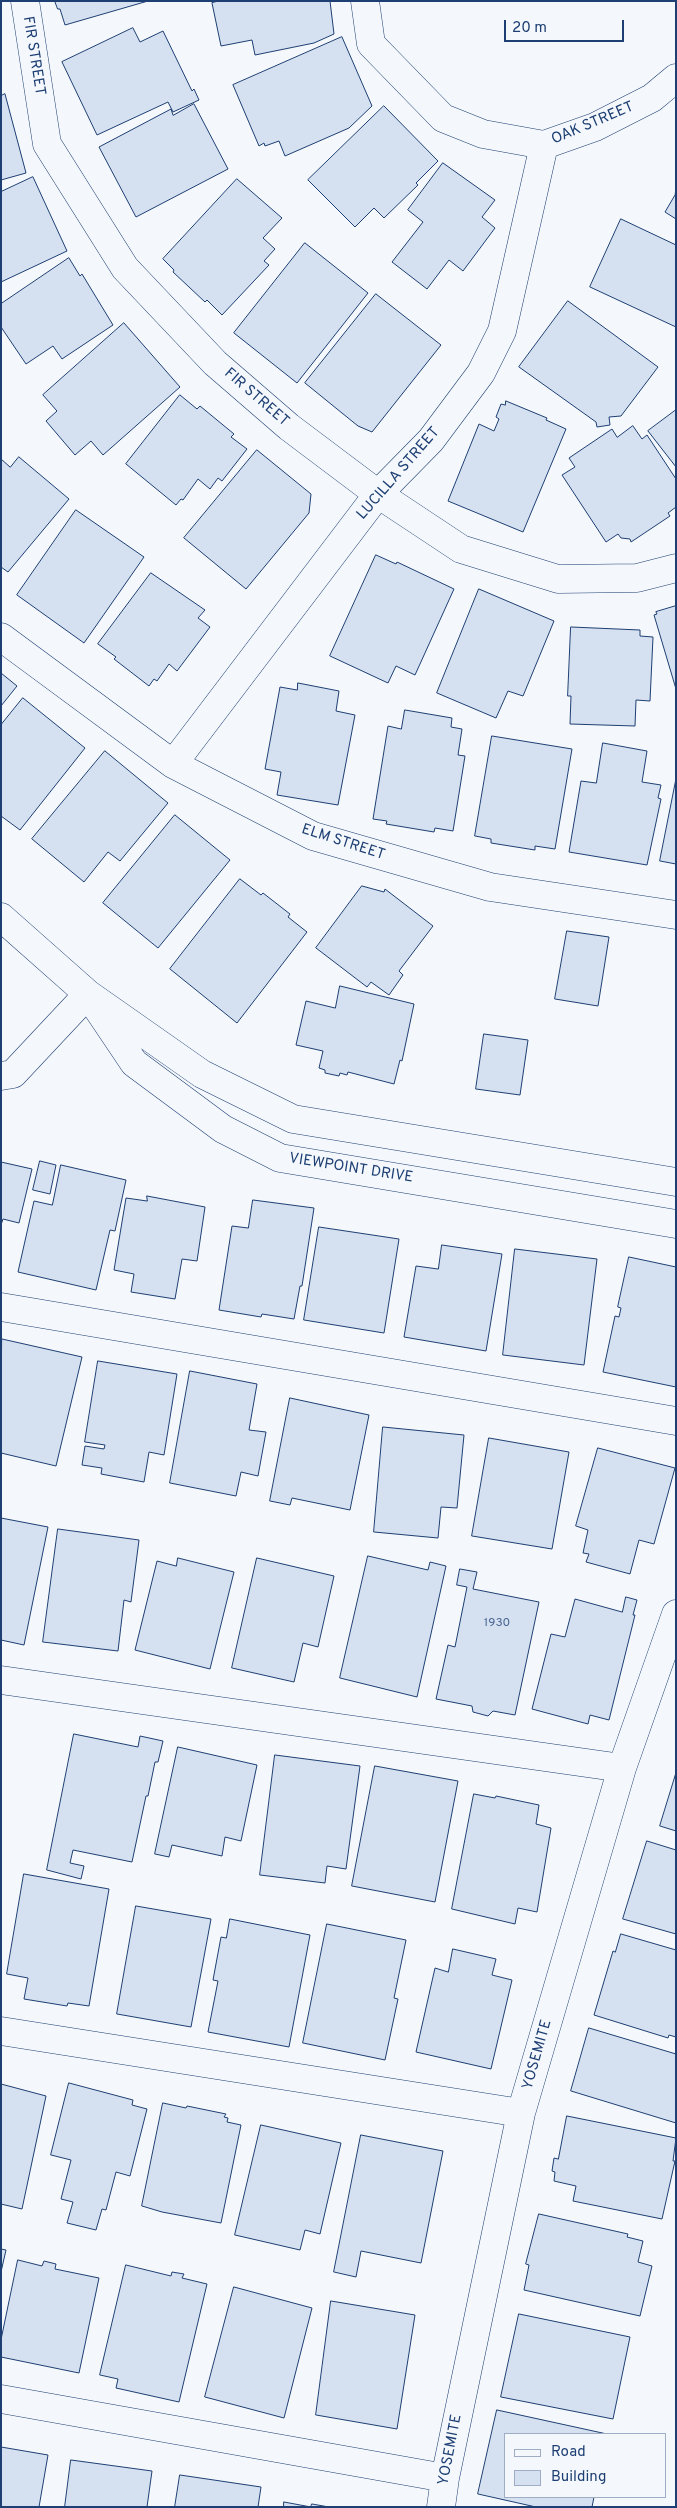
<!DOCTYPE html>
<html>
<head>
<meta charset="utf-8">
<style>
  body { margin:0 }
  #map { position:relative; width:677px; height:2508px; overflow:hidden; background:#f4f7fb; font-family:Overpass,sans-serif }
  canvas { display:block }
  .frame { position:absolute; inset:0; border:2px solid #1d3f73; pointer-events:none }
  .legend { position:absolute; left:504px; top:2433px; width:162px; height:65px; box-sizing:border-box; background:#f4f7fb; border:1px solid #9eadc5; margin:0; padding:6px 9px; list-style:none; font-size:15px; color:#1d3f73 }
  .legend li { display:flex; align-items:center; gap:10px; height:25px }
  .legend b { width:25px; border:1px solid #9eadc5 }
  .scale { position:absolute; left:504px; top:20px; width:120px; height:22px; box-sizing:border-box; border:2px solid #1d3f73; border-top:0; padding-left:6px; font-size:15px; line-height:18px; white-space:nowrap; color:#1d3f73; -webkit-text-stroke:4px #f4f7fb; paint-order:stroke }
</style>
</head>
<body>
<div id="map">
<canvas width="677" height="2508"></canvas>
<div class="frame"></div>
<ul class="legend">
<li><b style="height:6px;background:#f4f7fb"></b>Road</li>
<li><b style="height:14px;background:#d5e0f0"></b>Building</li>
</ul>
<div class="scale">20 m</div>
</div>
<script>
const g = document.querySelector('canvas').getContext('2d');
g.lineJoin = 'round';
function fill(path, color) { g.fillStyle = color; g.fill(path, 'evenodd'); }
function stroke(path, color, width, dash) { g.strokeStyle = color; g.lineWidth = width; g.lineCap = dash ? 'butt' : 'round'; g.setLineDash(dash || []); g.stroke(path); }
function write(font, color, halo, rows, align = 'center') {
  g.font = font + ' Overpass,sans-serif'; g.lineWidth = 4; g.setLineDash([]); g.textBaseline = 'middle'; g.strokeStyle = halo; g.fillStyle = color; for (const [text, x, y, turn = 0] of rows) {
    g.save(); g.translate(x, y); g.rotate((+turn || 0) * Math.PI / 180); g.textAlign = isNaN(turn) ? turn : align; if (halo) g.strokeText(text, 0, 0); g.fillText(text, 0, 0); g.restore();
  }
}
const building = new Path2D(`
  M 55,1 L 148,1 L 65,25 L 60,9 L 58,9 Z
  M 219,1 L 330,1 L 334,34 L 314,43 L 255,55 L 252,40 L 221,46 L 212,3 Z
  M 133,28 L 140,42 L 163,31 L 192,91 L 194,89 L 199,100 L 173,112 L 168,102 L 97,135 L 62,62 Z
  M 342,37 L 372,106 L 349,128 L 285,156 L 279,141 L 265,146 L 264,143 L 259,146 L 233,85 Z
  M 5,94 L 26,173 L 1,180 L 1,96 Z
  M 194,104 L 228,169 L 136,217 L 99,147 L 171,109 L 173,115 Z
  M 384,106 L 438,161 L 416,183 L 418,185 L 384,218 L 374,208 L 355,227 L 308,180 Z
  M 443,163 L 495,200 L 482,217 L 495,228 L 463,271 L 449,260 L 427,289 L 392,262 L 423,222 L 408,210 Z
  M 33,177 L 67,251 L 1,282 L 1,192 Z
  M 237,179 L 282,218 L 263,238 L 275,249 L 264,261 L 269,265 L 222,315 L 207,300 L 205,302 L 173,272 L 174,270 L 163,259 Z
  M 676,186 L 676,219 L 665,212 L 675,195 Z
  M 621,219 L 676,245 L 676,327 L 590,287 Z
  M 305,243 L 368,293 L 297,383 L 234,333 Z
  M 69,258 L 80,276 L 82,274 L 113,325 L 62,359 L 53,346 L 26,364 L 1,327 L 1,304 Z
  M 376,294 L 441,345 L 372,432 L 358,426 L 305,383 Z
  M 568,301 L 658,367 L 621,416 L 609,417 L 610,425 L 597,427 L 596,422 L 519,367 Z
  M 124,323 L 180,387 L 103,455 L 91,441 L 75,455 L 46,421 L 57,411 L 43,395 Z
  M 180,395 L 197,409 L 200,406 L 234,434 L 231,437 L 247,449 L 222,481 L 218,478 L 210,489 L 198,479 L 183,500 L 181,499 L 176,505 L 126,464 Z
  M 506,401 L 547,418 L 546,420 L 566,429 L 523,532 L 448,501 L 479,424 L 494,431 L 499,419 L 496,417 L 501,404 L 505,405 Z
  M 676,410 L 676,467 L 648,431 Z
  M 633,426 L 642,439 L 647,435 L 676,479 L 676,507 L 668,513 L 670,516 L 631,542 L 630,539 L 621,538 L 618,534 L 606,542 L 562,475 L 575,467 L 569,458 L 612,429 L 617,437 Z
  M 257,450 L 311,494 L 309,513 L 246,589 L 184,538 Z
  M 19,457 L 69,499 L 8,572 L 1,567 L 1,459 L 10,467 Z
  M 76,510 L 144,557 L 84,643 L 17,595 Z
  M 376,555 L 396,564 L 397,562 L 454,589 L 415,675 L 396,666 L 388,683 L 330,656 Z
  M 151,573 L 205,610 L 198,618 L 210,627 L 177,671 L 169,664 L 157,681 L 154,679 L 149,686 L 114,659 L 116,657 L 98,644 Z
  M 479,589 L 554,621 L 523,696 L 508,691 L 496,718 L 437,693 Z
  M 676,606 L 676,689 L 654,615 L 657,614 L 656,612 Z
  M 571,627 L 640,630 L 640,636 L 653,637 L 650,701 L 636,700 L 635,726 L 570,724 L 571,696 L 568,696 Z
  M 1,673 L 17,686 L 1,706 Z
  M 298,683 L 339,691 L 336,711 L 355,715 L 338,805 L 277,795 L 281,772 L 265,769 L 280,687 L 297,690 Z
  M 23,698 L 85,748 L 20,830 L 1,816 L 1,725 Z
  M 405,710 L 452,718 L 451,727 L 462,729 L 458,755 L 465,756 L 453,831 L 435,828 L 434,832 L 386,824 L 387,821 L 373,819 L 388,726 L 401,729 Z
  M 492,736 L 572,749 L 555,849 L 535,846 L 535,850 L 491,843 L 491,839 L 475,836 Z
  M 603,743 L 647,751 L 642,782 L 661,785 L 658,798 L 661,799 L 647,865 L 569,852 L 581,781 L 596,783 Z
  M 105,751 L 168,803 L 120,861 L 108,852 L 84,882 L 32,839 Z
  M 676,779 L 676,864 L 660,861 Z
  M 175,815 L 230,860 L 158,948 L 103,903 Z
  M 240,879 L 261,895 L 263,893 L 290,914 L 288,917 L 307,932 L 237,1023 L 170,969 Z
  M 362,886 L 384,892 L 385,889 L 433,926 L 399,971 L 403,975 L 389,995 L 371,982 L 367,987 L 316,948 Z
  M 567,931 L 609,937 L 598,1006 L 555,999 Z
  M 340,986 L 414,1004 L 402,1061 L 400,1060 L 394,1084 L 348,1072 L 347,1075 L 340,1073 L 339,1076 L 325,1073 L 325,1070 L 319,1068 L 323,1051 L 296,1045 L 306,1001 L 335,1008 Z
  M 484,1034 L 528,1040 L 520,1095 L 476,1089 Z
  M 40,1161 L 56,1165 L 50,1194 L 33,1190 Z
  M 1,1162 L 32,1169 L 19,1223 L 3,1219 L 1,1225 Z
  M 61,1165 L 126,1180 L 115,1231 L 110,1230 L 96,1290 L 18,1272 L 34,1201 L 52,1205 Z
  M 147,1196 L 205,1207 L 197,1261 L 182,1259 L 175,1299 L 131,1292 L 134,1274 L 114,1270 L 126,1198 L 147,1201 Z
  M 253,1200 L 314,1208 L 302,1286 L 300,1286 L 294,1319 L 262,1314 L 261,1317 L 219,1310 L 232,1226 L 248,1228 Z
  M 319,1227 L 399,1239 L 384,1333 L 304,1320 Z
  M 442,1245 L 502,1254 L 486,1351 L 404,1337 L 416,1266 L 438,1269 Z
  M 515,1249 L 597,1259 L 584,1365 L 503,1355 Z
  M 629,1257 L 676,1267 L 676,1387 L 603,1372 L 615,1316 L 619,1317 L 621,1308 L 618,1307 Z
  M 2,1339 L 82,1357 L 56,1466 L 1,1453 Z
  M 98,1361 L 177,1374 L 164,1455 L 149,1452 L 144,1482 L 101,1474 L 102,1468 L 82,1465 L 85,1446 L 104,1449 L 105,1445 L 85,1442 Z
  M 190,1371 L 257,1384 L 249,1430 L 266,1432 L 258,1476 L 241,1472 L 236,1496 L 170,1483 Z
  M 290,1398 L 369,1415 L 350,1510 L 292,1498 L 290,1505 L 270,1501 Z
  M 383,1427 L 464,1435 L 457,1508 L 441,1507 L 438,1538 L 374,1532 Z
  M 489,1438 L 569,1452 L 552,1549 L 472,1536 Z
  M 598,1448 L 675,1468 L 654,1544 L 639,1540 L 630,1574 L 586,1562 L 589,1554 L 583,1553 L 588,1530 L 576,1526 Z
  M 1,1518 L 48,1527 L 24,1645 L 1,1640 Z
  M 58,1529 L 139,1540 L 131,1602 L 124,1600 L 118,1651 L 43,1642 Z
  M 368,1556 L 428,1570 L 430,1562 L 446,1566 L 417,1697 L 340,1678 Z
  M 178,1558 L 234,1572 L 210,1669 L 135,1650 L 157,1561 L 176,1566 Z
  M 257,1558 L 334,1576 L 318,1647 L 303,1643 L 294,1682 L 232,1668 Z
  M 460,1569 L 477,1572 L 473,1589 L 539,1602 L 515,1715 L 493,1711 L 488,1716 L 473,1712 L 472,1706 L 436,1699 L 448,1645 L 455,1647 L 467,1587 L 457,1585 Z
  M 626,1597 L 637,1600 L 633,1615 L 635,1615 L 609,1720 L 590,1715 L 588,1724 L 532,1709 L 551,1634 L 565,1637 L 575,1599 L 622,1612 Z
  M 74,1734 L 138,1747 L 140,1736 L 163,1741 L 158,1762 L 155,1762 L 148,1796 L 146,1796 L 132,1862 L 73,1850 L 70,1863 L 84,1866 L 81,1879 L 47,1870 Z
  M 178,1747 L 257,1765 L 241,1841 L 225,1837 L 222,1856 L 172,1845 L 169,1857 L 155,1854 Z
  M 275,1755 L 360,1766 L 346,1869 L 327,1866 L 325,1883 L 260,1875 Z
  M 375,1766 L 458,1781 L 435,1902 L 352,1886 Z
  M 676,1773 L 676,1831 L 660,1826 Z
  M 474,1794 L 495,1798 L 496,1796 L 539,1805 L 536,1824 L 551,1828 L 537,1912 L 518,1908 L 515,1924 L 452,1909 Z
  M 647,1841 L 676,1850 L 676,1934 L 623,1919 Z
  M 24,1874 L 109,1889 L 89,2006 L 68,2003 L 67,2006 L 24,1999 L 28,1978 L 7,1974 Z
  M 136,1906 L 211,1919 L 191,2027 L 117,2014 Z
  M 230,1919 L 310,1935 L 289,2047 L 208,2032 L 218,1981 L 213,1980 L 221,1937 L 226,1938 Z
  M 327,1924 L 406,1940 L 394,1998 L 398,1999 L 385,2060 L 303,2043 Z
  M 621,1934 L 676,1950 L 676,2037 L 669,2035 L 668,2038 L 594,2015 L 613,1951 L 615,1952 Z
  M 453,1949 L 496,1959 L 492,1975 L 512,1980 L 491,2069 L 416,2052 L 435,1968 L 448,1972 Z
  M 589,2028 L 676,2054 L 676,2123 L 571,2091 Z
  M 69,2083 L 133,2100 L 132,2105 L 147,2109 L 130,2176 L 116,2172 L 106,2210 L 102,2209 L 96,2230 L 67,2223 L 73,2202 L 61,2199 L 71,2160 L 51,2155 Z
  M 1,2084 L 46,2096 L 22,2209 L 1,2204 Z
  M 163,2103 L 186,2108 L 187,2106 L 226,2114 L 224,2117 L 228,2118 L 227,2122 L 241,2125 L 221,2223 L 162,2212 L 142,2206 Z
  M 567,2116 L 676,2138 L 673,2161 L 675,2161 L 662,2219 L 573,2201 L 576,2186 L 554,2181 L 555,2172 L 552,2171 L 554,2158 L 558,2159 Z
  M 261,2125 L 341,2143 L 320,2234 L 305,2230 L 300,2250 L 235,2235 Z
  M 361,2135 L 443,2151 L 421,2263 L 361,2251 L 356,2277 L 334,2272 Z
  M 539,2214 L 628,2234 L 627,2237 L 643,2241 L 638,2262 L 652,2266 L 640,2316 L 524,2290 L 529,2265 L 526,2264 Z
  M 1,2249 L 6,2250 L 1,2272 Z
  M 18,2260 L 42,2266 L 44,2261 L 56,2264 L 55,2269 L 99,2278 L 79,2373 L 1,2357 L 1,2340 Z
  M 126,2265 L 171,2276 L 172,2272 L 184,2274 L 182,2278 L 207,2284 L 179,2402 L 116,2388 L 118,2379 L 100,2375 Z
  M 234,2287 L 312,2308 L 284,2418 L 205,2397 Z
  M 331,2301 L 415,2315 L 397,2429 L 316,2415 Z
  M 519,2314 L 630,2337 L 613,2419 L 501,2397 Z
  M 497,2410 L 607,2434 L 506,2434 L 506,2497 L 594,2497 L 592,2507 L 536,2507 L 478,2494 Z
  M 1,2447 L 48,2455 L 39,2507 L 1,2507 Z
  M 71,2460 L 152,2471 L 147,2507 L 65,2507 Z
  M 180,2475 L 261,2487 L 258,2507 L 175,2507 Z
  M 284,2502 L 311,2507 L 284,2507 Z
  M 312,2504 L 329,2507 L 311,2507 Z`);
const minor = new Path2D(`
  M 25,1 L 47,144 L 125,268 L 215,363 L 289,427 L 378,494 L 461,549 L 558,579 L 637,578 L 676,568
  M 365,1 L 371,44 L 443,118 L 483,134 L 544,145 L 595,127 L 652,98 L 676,78
  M 1,637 L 173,764 L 313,836 L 490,887 L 676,915
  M 173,764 L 378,494 L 431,440 L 481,373 L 502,331 L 544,145
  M 1,917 L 88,994 L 202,1074 L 293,1119 L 676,1182
  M 97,1008 L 134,1063 L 223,1129 L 280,1158 L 676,1224
  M 1,1076 L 13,1074 L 88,994
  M 1,1307 L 676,1421
  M 1,1680 L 622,1768
  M 1,2031 L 521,2113
  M 1,2399 L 445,2478
  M 441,2507 L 445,2478 L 521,2113 L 622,1768 L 676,1614`);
const numberNames = [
  ["1930",497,1624]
];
const streetNames = [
  ["FIR STREET",33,56,81],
  ["OAK STREET",593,124,-23],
  ["FIR STREET",256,398,41],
  ["LUCILLA STREET",399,474,-49],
  ["ELM STREET",343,843,18],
  ["VIEWPOINT DRIVE",351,1169,9],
  ["YOSEMITE",538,2055,-74],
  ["YOSEMITE",451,2450,-79]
];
fill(building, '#d5e0f0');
stroke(building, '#1d3f73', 1);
stroke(minor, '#1d3f73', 29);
stroke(minor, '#f4f7fb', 28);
write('12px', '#4b6792', null, numberNames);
write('15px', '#1d3f73', '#f4f7fb', streetNames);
</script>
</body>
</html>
